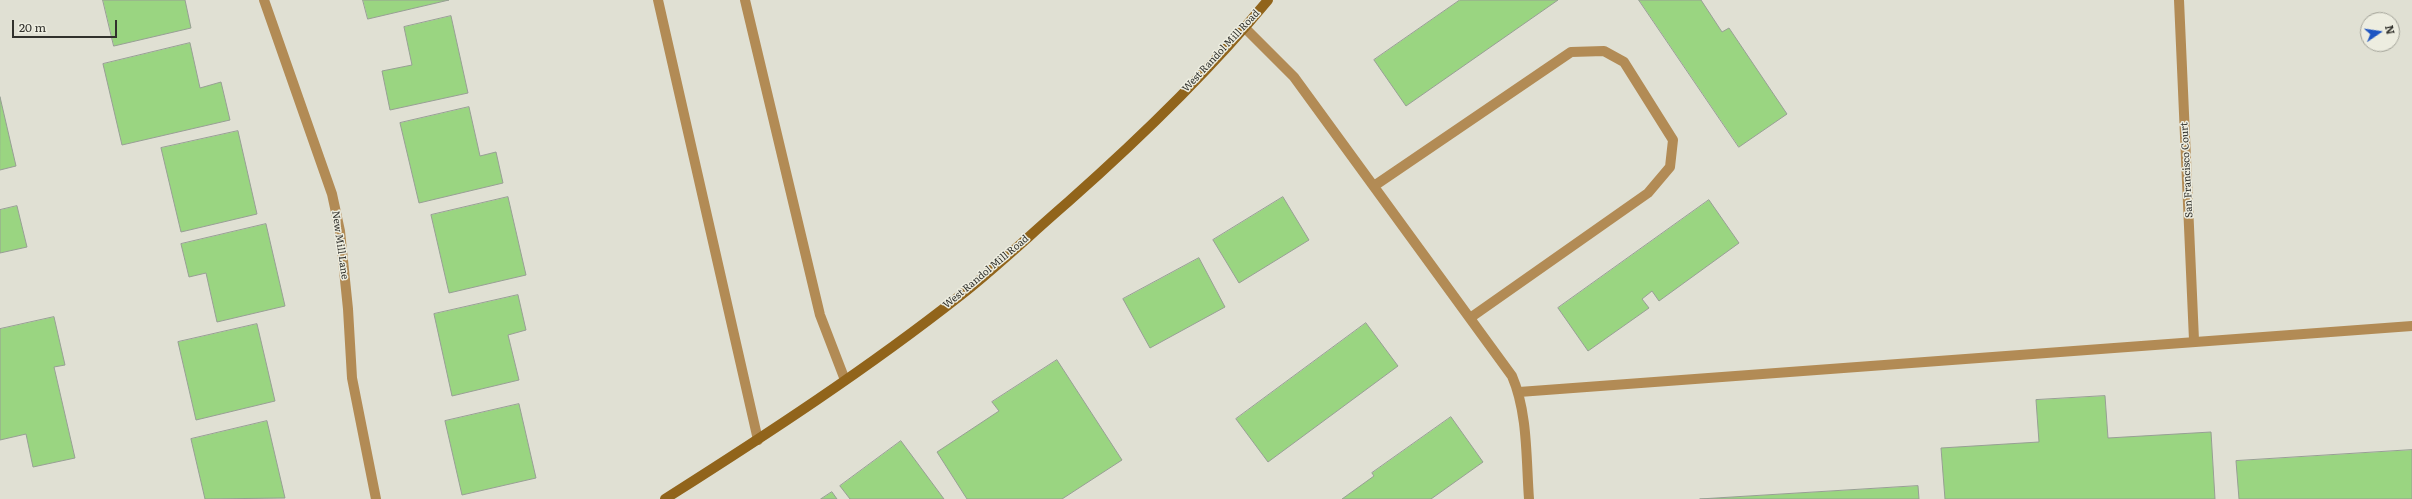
<!DOCTYPE html>
<html>
<head>
<meta charset="utf-8">
<style>
  body { margin:0 }
  #map { position:relative; width:2412px; height:499px; overflow:hidden; background:#e0e0d3; font-family:Literata,serif }
  canvas { display:block }
  .north { position:absolute; left:2360px; top:12px; width:40px; height:40px; box-sizing:border-box; background:#edede0; border:1px solid #a2a298; border-radius:50%; rotate:77deg; font-size:11px; font-weight:700; line-height:16px; text-align:center; color:#31312c }
  .north::after { content:''; display:block; margin:auto; width:14px; height:18px; background:#1e55c2; clip-path:polygon(50% 0,100% 100%,50% 72%,0 100%) }
  .scale { position:absolute; left:12px; top:20px; width:105px; height:18px; box-sizing:border-box; border:2px solid #31312c; border-top:0; padding-left:5px; font-size:12px; line-height:14px; white-space:nowrap; color:#31312c; -webkit-text-stroke:3px #edede0; paint-order:stroke }
</style>
</head>
<body>
<div id="map">
<canvas width="2412" height="499"></canvas>
<div class="north">N</div>
<div class="scale">20 m</div>
</div>
<script>
const g = document.querySelector('canvas').getContext('2d');
g.lineJoin = 'round';
function fill(path, color) { g.fillStyle = color; g.fill(path, 'evenodd'); }
function stroke(path, color, width, dash) { g.strokeStyle = color; g.lineWidth = width; g.lineCap = dash ? 'butt' : 'round'; g.setLineDash(dash || []); g.stroke(path); }
function write(font, color, halo, rows, align = 'center') {
  g.font = font + ' Literata,serif'; g.lineWidth = 3; g.setLineDash([]); g.textBaseline = 'middle'; g.strokeStyle = halo; g.fillStyle = color; for (const [text, x, y, turn = 0] of rows) {
    g.save(); g.translate(x, y); g.rotate((+turn || 0) * Math.PI / 180); g.textAlign = isNaN(turn) ? turn : align; if (halo) g.strokeText(text, 0, 0); g.fillText(text, 0, 0); g.restore();
  }
}
const building = new Path2D(`
  M 103,0 L 185,0 L 191,28 L 114,46 Z
  M 363,0 L 449,0 L 368,19 Z
  M 1460,0 L 1558,0 L 1406,106 L 1374,60 Z
  M 1639,0 L 1701,0 L 1722,32 L 1729,28 L 1787,114 L 1739,147 Z
  M 451,16 L 468,93 L 390,110 L 382,71 L 412,65 L 404,27 Z
  M 190,43 L 200,88 L 221,82 L 230,120 L 122,145 L 103,64 Z
  M 0,97 L 16,166 L 0,170 Z
  M 469,107 L 480,156 L 496,152 L 503,183 L 419,203 L 400,123 Z
  M 238,131 L 257,214 L 181,232 L 161,148 Z
  M 508,197 L 526,275 L 449,293 L 431,215 Z
  M 1283,197 L 1309,240 L 1239,283 L 1213,240 Z
  M 1709,200 L 1739,243 L 1659,301 L 1652,291 L 1642,299 L 1649,308 L 1588,351 L 1558,308 Z
  M 17,206 L 27,247 L 0,253 L 0,210 Z
  M 266,224 L 285,306 L 217,322 L 206,273 L 189,277 L 181,244 Z
  M 1199,258 L 1225,307 L 1150,348 L 1123,299 Z
  M 518,295 L 526,330 L 508,335 L 519,380 L 452,396 L 434,314 Z
  M 54,317 L 65,365 L 54,367 L 75,458 L 33,467 L 26,434 L 0,440 L 0,329 Z
  M 1366,323 L 1398,366 L 1268,462 L 1236,419 Z
  M 257,324 L 275,401 L 196,420 L 178,342 Z
  M 1057,360 L 1122,460 L 1062,499 L 967,499 L 937,452 L 999,411 L 992,402 Z
  M 2105,396 L 2108,438 L 2211,432 L 2215,499 L 1945,499 L 1941,448 L 2039,442 L 2036,400 Z
  M 519,404 L 536,478 L 462,495 L 445,421 Z
  M 1451,417 L 1483,462 L 1431,499 L 1342,499 L 1374,476 L 1372,473 Z
  M 267,421 L 285,498 L 205,499 L 191,439 Z
  M 901,441 L 944,499 L 850,499 L 840,486 Z
  M 2412,450 L 2412,499 L 2239,499 L 2236,461 Z
  M 1918,486 L 1919,499 L 1700,499 Z
  M 832,492 L 837,499 L 821,499 Z`);
const lane = new Path2D(`
  M 658,0 L 758,440
  M 745,0 L 820,315 L 845,380
  M 2179,0 L 2194,340
  M 1245,28 L 1294,77 L 1512,376 C 1528,413 1526,459 1529,499
  M 1374,186 L 1571,52 L 1604,51 L 1624,62 L 1673,140 L 1670,167 L 1648,193 L 1470,318
  M 1519,392 L 2412,326`);
const street = new Path2D(`
  M 264,0 L 332,194 L 340,231 L 348,309 L 352,378 L 376,499`);
const secondary = new Path2D(`
  M 665,499 C 766,435 867,369 961,295 C 998,266 1032,233 1068,202 C 1139,139 1208,73 1268,0`);
const streetNames = [
  ["West Randol Mill Road",1221,51,-47],
  ["San Francisco Court",2187,170,-93],
  ["New Mill Lane",340,245,82],
  ["West Randol Mill Road",986,272,-40]
];
fill(building, '#9ad581');
stroke(building, '#979f94', 1);
stroke(lane, '#b28b55', 10);
stroke(street, '#b28b55', 10);
stroke(secondary, '#91641b', 10);
write('10px', '#31312c', '#edede0', streetNames);
</script>
</body>
</html>
